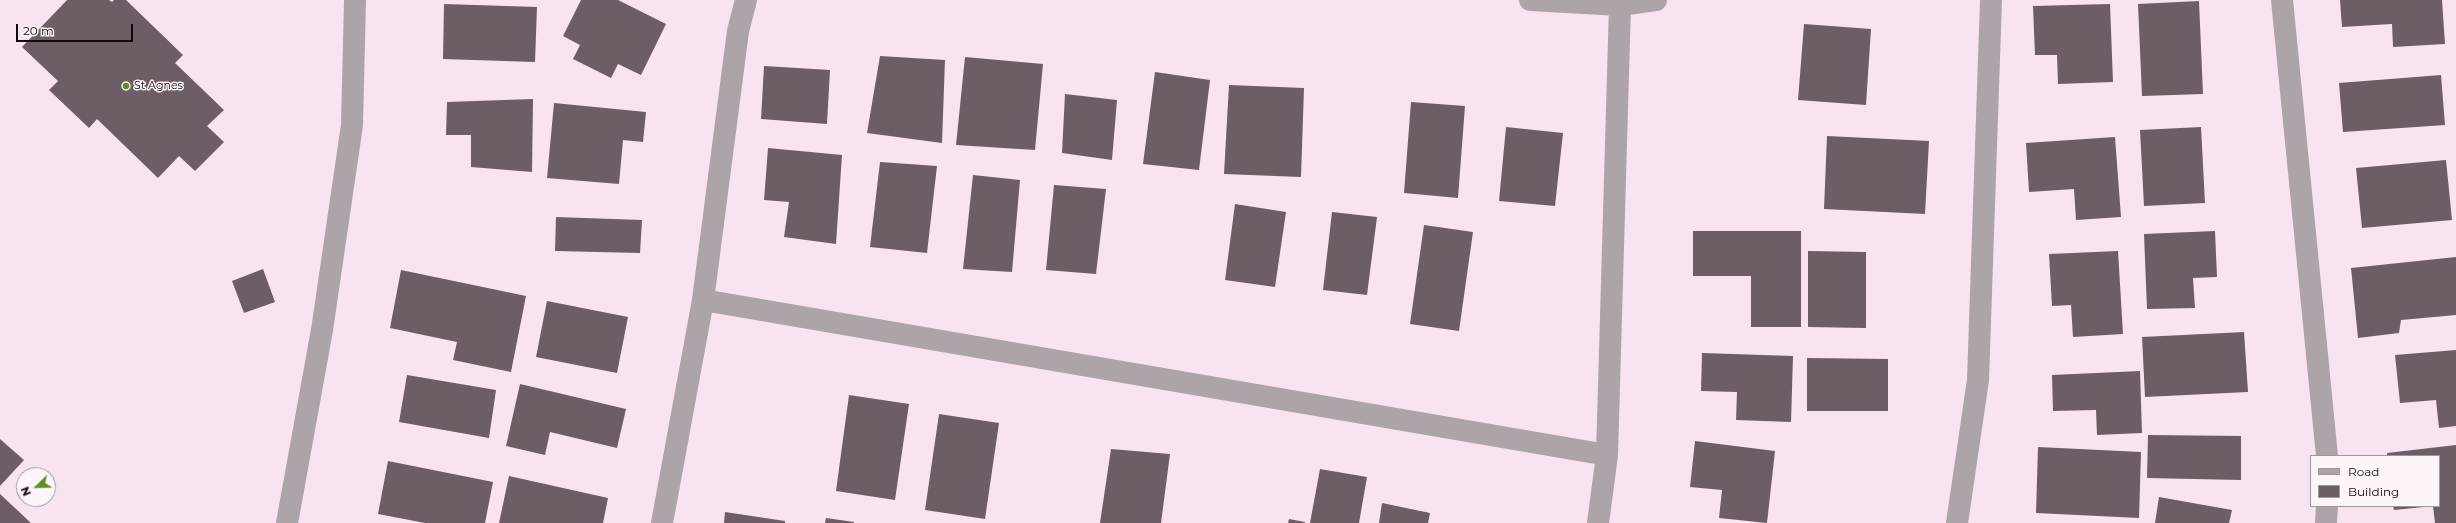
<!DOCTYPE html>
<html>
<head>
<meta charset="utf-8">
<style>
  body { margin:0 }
  #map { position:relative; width:2456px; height:523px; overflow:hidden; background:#f7e4f0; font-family:Montserrat,sans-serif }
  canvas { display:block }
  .legend { position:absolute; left:2310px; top:455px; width:130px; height:52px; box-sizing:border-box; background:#fdf5fa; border:1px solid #9e979b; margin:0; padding:5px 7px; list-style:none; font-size:12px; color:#0f0a0d }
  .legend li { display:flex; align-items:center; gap:8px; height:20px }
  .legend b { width:20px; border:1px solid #9e979b }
  .north { position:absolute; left:16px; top:467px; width:40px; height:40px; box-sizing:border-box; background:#fdf5fa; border:1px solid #9e979b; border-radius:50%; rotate:247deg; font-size:11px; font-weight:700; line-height:16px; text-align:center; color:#0f0a0d }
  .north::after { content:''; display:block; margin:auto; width:14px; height:18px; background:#608e21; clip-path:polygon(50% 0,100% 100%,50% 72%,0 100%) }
  .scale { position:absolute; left:16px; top:24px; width:117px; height:18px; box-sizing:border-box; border:2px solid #0f0a0d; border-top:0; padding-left:5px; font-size:12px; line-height:14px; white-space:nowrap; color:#0f0a0d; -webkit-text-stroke:3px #fdf5fa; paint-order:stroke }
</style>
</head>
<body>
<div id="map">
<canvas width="2456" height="523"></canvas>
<ul class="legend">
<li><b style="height:5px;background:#aca4a9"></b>Road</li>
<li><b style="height:11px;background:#6d5d67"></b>Building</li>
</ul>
<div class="north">N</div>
<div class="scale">20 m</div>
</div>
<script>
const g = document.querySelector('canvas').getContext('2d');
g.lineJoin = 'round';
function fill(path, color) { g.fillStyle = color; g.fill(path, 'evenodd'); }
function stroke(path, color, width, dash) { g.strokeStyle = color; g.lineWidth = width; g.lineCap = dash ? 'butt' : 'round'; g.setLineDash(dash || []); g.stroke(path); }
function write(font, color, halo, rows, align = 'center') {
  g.font = font + ' Montserrat,sans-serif'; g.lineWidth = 3; g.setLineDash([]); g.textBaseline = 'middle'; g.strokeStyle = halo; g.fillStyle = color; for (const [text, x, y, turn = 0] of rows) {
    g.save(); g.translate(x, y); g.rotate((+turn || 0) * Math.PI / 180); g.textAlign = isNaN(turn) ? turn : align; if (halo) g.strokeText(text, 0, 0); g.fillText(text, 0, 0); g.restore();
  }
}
const building = new Path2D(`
  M 67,0 L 109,0 L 112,2 L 114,0 L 126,0 L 183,55 L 175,63 L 224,110 L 207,126 L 224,142 L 195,171 L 179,156 L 158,178 L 97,119 L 89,128 L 49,90 L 58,81 L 22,47 Z
  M 581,0 L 618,0 L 666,24 L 641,75 L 618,64 L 611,78 L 573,59 L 580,45 L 563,36 Z
  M 2340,0 L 2442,0 L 2445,44 L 2393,47 L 2392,24 L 2342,27 Z
  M 2199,1 L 2203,94 L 2142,96 L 2138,4 Z
  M 444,4 L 537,7 L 535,62 L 443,59 Z
  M 2110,4 L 2113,82 L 2058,84 L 2057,55 L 2035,55 L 2033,6 Z
  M 1804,24 L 1871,29 L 1866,105 L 1798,100 Z
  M 880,56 L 945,60 L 942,143 L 867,133 Z
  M 965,57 L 1043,64 L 1035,150 L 956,145 Z
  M 764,66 L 830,70 L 827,124 L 761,119 Z
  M 1155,72 L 1210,80 L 1199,170 L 1143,164 Z
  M 2441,75 L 2445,125 L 2343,132 L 2339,83 Z
  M 1229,85 L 1304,88 L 1301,177 L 1224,174 Z
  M 1065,94 L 1117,100 L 1112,160 L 1062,153 Z
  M 533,99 L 532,172 L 471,167 L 471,135 L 446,135 L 447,102 Z
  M 1411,102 L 1465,106 L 1458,198 L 1404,193 Z
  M 554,103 L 646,112 L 643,142 L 623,140 L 619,184 L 547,178 Z
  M 1506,127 L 1563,133 L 1555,206 L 1499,201 Z
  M 2201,127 L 2205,203 L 2144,206 L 2140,130 Z
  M 1827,136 L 1929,141 L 1925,214 L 1824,209 Z
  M 2115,137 L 2121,217 L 2076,220 L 2074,189 L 2029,192 L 2026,143 Z
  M 768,148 L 842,155 L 836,244 L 784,237 L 789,202 L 764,200 Z
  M 2446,160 L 2452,220 L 2362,228 L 2356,168 Z
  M 880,162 L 937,166 L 927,253 L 870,247 Z
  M 973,175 L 1020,180 L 1012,272 L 963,269 Z
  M 1054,185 L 1106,189 L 1096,274 L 1046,270 Z
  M 1235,204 L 1286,212 L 1275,287 L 1225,280 Z
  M 1332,212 L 1377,217 L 1367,295 L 1323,290 Z
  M 556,217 L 642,220 L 640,253 L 555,251 Z
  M 1424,225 L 1473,232 L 1459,331 L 1410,324 Z
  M 1693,231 L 1801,231 L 1801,327 L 1751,327 L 1751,276 L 1693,276 Z
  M 2215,231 L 2217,277 L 2193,278 L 2195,308 L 2147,309 L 2144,234 Z
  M 1808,251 L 1866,252 L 1866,328 L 1808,327 Z
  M 2118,251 L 2123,334 L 2073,337 L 2071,305 L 2052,306 L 2049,254 Z
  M 2456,257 L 2456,315 L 2401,320 L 2399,333 L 2358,338 L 2351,268 Z
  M 263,269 L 275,302 L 244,313 L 232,281 Z
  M 401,270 L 526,296 L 511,372 L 453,360 L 457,342 L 390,328 Z
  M 547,301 L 628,317 L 617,373 L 536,357 Z
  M 2244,332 L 2248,392 L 2145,397 L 2142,337 Z
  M 2456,350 L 2456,426 L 2439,428 L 2436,400 L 2400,403 L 2395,355 Z
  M 1702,353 L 1793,356 L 1791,422 L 1736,420 L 1737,392 L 1701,391 Z
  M 1807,358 L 1888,359 L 1888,411 L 1807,411 Z
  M 2140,371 L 2142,433 L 2097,435 L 2096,410 L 2053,411 L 2052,375 Z
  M 407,375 L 496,390 L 489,438 L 399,422 Z
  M 520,384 L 626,409 L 617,448 L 550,432 L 545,455 L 506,446 Z
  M 849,395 L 909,404 L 895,500 L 836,491 Z
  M 939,414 L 999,423 L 985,519 L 925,510 Z
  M 2148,435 L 2241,436 L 2241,480 L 2147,478 Z
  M 0,439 L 24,460 L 0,486 Z
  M 1695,441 L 1775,451 L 1767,523 L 1719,518 L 1722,490 L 1690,487 Z
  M 2456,445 L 2456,523 L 2435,523 L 2433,506 L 2439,506 L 2439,456 L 2387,456 L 2387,453 Z
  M 2038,447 L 2141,452 L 2139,518 L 2036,513 Z
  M 1111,449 L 1170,454 L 1161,523 L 1100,523 Z
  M 388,461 L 493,482 L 485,523 L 425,523 L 378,514 Z
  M 1320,469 L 1367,477 L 1359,523 L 1310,523 Z
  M 509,476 L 608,498 L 603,523 L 499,523 Z
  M 0,494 L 31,523 L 0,523 Z
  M 2159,497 L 2232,510 L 2229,523 L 2155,523 Z
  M 1382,503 L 1430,513 L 1428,523 L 1379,523 Z
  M 2393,506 L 2424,506 L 2424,507 L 2394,510 Z
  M 725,512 L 785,521 L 785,523 L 724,523 Z
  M 826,518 L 854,522 L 854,523 L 825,523 Z
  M 1289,519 L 1305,522 L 1305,523 L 1288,523 Z`);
const minor = new Path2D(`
  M 1530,0 L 1620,5 L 1656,0
  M 2282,0 L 2327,456
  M 703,300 L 1607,455
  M 287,523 L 322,330 L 352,125 L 355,0
  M 662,523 L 703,300 L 738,31 L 746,0
  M 1598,523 L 1607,455 L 1620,5
  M 1957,523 L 1978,380 L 1991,0
  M 2326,523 L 2327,506`);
const markers = [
  [126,86,4,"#608e21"]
];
const poiNames = [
  ["St Agnes",134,86]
];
fill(building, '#6d5d67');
stroke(minor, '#aca4a9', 22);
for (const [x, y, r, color] of markers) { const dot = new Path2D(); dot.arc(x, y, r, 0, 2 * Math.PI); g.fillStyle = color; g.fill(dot); stroke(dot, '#fdf5fa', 1.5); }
write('11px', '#0f0a0d', '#fdf5fa', poiNames, 'left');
</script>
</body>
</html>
